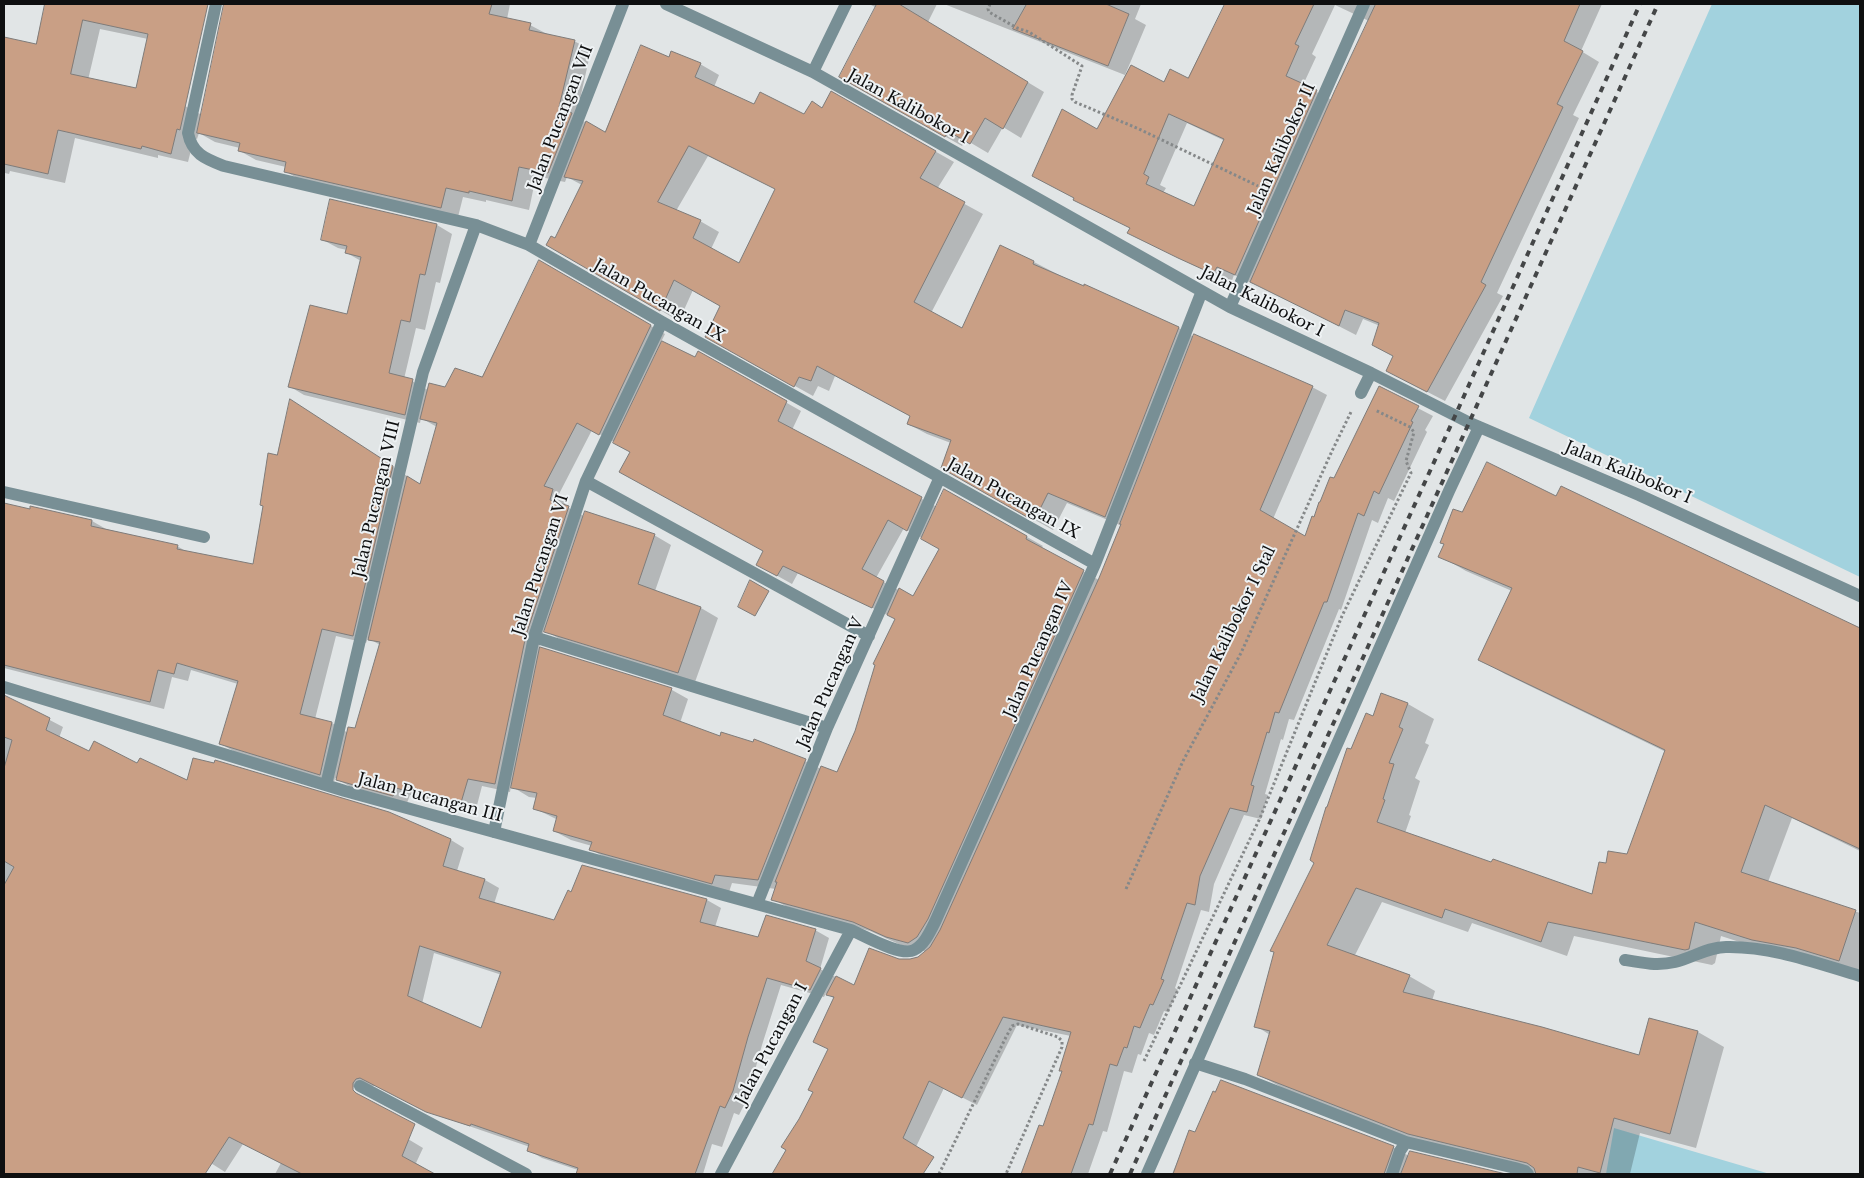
<!DOCTYPE html>
<html>
<head>
<meta charset="utf-8">
<style>
  body { margin:0 }
  #map { position:relative; width:1864px; height:1178px; overflow:hidden; background:#e1e5e6; font-family:"Libre Baskerville",serif }
  canvas { display:block }
  .frame { position:absolute; inset:0; border:5px solid #0e0f10; pointer-events:none }
</style>
</head>
<body>
<div id="map">
<canvas width="1864" height="1178"></canvas>
<div class="frame"></div>
</div>
<script>
const g = document.querySelector('canvas').getContext('2d');
g.lineJoin = 'round';
function fill(path, color) { g.fillStyle = color; g.fill(path, 'evenodd'); }
function stroke(path, color, width, dash) { g.strokeStyle = color; g.lineWidth = width; g.lineCap = dash ? 'butt' : 'round'; g.setLineDash(dash || []); g.stroke(path); }
function write(font, color, halo, rows, align = 'center') {
  g.font = font + ' "Libre Baskerville",serif'; g.lineWidth = 4; g.setLineDash([]); g.textBaseline = 'middle'; g.strokeStyle = halo; g.fillStyle = color; for (const [text, x, y, turn = 0] of rows) {
    g.save(); g.translate(x, y); g.rotate((+turn || 0) * Math.PI / 180); g.textAlign = isNaN(turn) ? turn : align; if (halo) g.strokeText(text, 0, 0); g.fillText(text, 0, 0); g.restore();
  }
}
const green = new Path2D(`
  M 1712,4 L 1860,4 L 1860,577 L 1529,418 Z
  M 1614,1128 L 1770,1174 L 1606,1174 Z`);
const shadow = new Path2D(`
  M 46,4 L 207,4 L 183,105 L 202,115 L 236,4 L 510,4 L 507,19 L 530,25 L 547,34 L 574,41 L 591,50 L 576,117 L 606,134 L 670,58 L 700,64 L 719,75 L 714,87 L 751,104 L 804,116 L 823,109 L 832,93 L 954,162 L 937,189 L 983,214 L 931,313 L 963,330 L 1034,262 L 1084,288 L 1085,286 L 1179,328 L 1194,337 L 1312,387 L 1327,395 L 1273,519 L 1306,538 L 1379,388 L 1433,416 L 1425,430 L 1427,432 L 1394,501 L 1388,498 L 1378,523 L 1372,520 L 1341,610 L 1339,609 L 1294,720 L 1289,719 L 1283,740 L 1281,739 L 1265,794 L 1268,795 L 1261,819 L 1244,815 L 1214,884 L 1209,912 L 1201,910 L 1175,988 L 1178,990 L 1168,1012 L 1164,1011 L 1154,1035 L 1149,1033 L 1141,1055 L 1138,1054 L 1132,1073 L 1124,1071 L 1107,1132 L 1103,1131 L 1088,1174 L 1023,1174 L 1040,1126 L 1044,1127 L 1063,1072 L 1060,1070 L 1071,1036 L 1017,1025 L 977,1105 L 944,1088 L 916,1147 L 922,1150 L 908,1174 L 774,1174 L 814,1092 L 829,1049 L 835,999 L 826,993 L 824,997 L 781,985 L 762,1045 L 747,1099 L 739,1115 L 734,1113 L 722,1147 L 712,1144 L 703,1174 L 578,1174 L 578,1170 L 542,1158 L 528,1150 L 530,1147 L 428,1112 L 378,1086 L 370,1086 L 367,1091 L 347,1085 L 341,1099 L 423,1148 L 416,1163 L 434,1174 L 275,1174 L 281,1163 L 243,1144 L 225,1172 L 168,1136 L 155,1174 L 4,1174 L 4,696 L 63,727 L 59,738 L 89,752 L 138,765 L 188,782 L 451,840 L 464,848 L 457,871 L 485,880 L 499,888 L 494,904 L 555,922 L 571,893 L 583,866 L 707,900 L 721,908 L 715,927 L 758,938 L 815,930 L 829,938 L 820,969 L 855,987 L 890,957 L 910,961 L 919,958 L 928,951 L 919,951 L 903,946 L 870,931 L 789,908 L 773,899 L 776,889 L 732,883 L 729,892 L 606,858 L 590,849 L 592,846 L 571,840 L 554,831 L 558,820 L 534,808 L 537,798 L 529,797 L 511,786 L 510,792 L 482,786 L 475,813 L 410,795 L 407,803 L 351,787 L 335,778 L 334,782 L 235,752 L 221,744 L 238,684 L 191,670 L 188,681 L 172,677 L 164,709 L 4,668 L 4,504 L 31,510 L 31,508 L 92,521 L 106,529 L 177,546 L 189,553 L 254,565 L 278,456 L 304,409 L 421,485 L 437,427 L 421,418 L 420,423 L 304,395 L 289,386 L 348,316 L 361,261 L 347,253 L 347,250 L 338,248 L 323,240 L 331,201 L 437,225 L 452,234 L 440,283 L 436,282 L 425,330 L 416,328 L 404,379 L 412,381 L 428,390 L 446,389 L 482,379 L 539,262 L 665,334 L 661,342 L 696,359 L 699,353 L 801,411 L 792,430 L 937,507 L 944,490 L 1043,546 L 1041,548 L 1099,580 L 1122,526 L 1067,503 L 1053,530 L 942,468 L 951,443 L 927,434 L 908,424 L 911,416 L 835,376 L 829,391 L 818,386 L 813,396 L 725,347 L 721,306 L 693,290 L 679,321 L 548,245 L 555,240 L 582,185 L 567,177 L 565,182 L 536,176 L 529,210 L 486,200 L 486,202 L 463,197 L 458,217 L 302,181 L 285,171 L 286,167 L 256,160 L 240,151 L 240,148 L 215,142 L 199,133 L 197,139 L 194,138 L 188,162 L 158,155 L 158,158 L 75,138 L 65,183 L 10,171 L 9,174 L 5,173 L 4,178 L 4,39 L 37,46 ZM 100,29 L 148,39 L 137,90 L 88,80 ZM 708,156 L 776,189 L 740,265 L 711,249 L 719,232 L 700,221 L 676,211 ZM 592,430 L 631,451 L 764,550 L 758,565 L 792,584 L 798,573 L 896,619 L 856,732 L 837,774 L 821,769 L 805,761 L 721,737 L 680,723 L 688,699 L 672,690 L 539,648 L 544,630 L 563,641 L 695,682 L 718,618 L 701,608 L 655,591 L 671,545 L 654,535 L 584,516 L 565,506 L 567,498 L 559,494 ZM 904,528 L 940,548 L 914,598 L 876,578 ZM 336,636 L 366,643 L 368,638 L 380,645 L 356,730 L 348,733 L 332,723 L 315,719 ZM 434,953 L 502,975 L 482,1030 L 422,1004 Z
  M 869,4 L 937,4 L 928,22 L 1044,92 L 1021,138 L 1003,127 L 988,153 L 966,140 L 962,146 L 840,77 L 877,8 Z
  M 944,4 L 1141,4 L 1135,19 L 1146,25 L 1125,75 Z
  M 1226,4 L 1602,4 L 1581,51 L 1599,62 L 1573,115 L 1579,118 L 1497,293 L 1503,296 L 1445,401 L 1387,371 L 1394,356 L 1380,326 L 1363,319 L 1356,335 L 1253,282 L 1253,284 L 1234,275 L 1231,283 L 1146,242 L 1131,228 L 1074,200 L 1098,131 L 1164,83 L 1189,79 ZM 1335,5 L 1369,21 L 1332,100 L 1303,85 L 1316,57 L 1312,54 ZM 1187,123 L 1225,141 L 1195,208 L 1163,193 L 1166,188 L 1160,185 Z
  M 1562,488 L 1860,629 L 1860,851 L 1792,818 L 1768,882 L 1860,913 L 1860,974 L 1780,955 L 1721,936 L 1715,963 L 1712,965 L 1574,936 L 1567,956 L 1472,923 L 1468,932 L 1382,902 L 1354,957 L 1409,976 L 1435,991 L 1432,1001 L 1640,1056 L 1650,1019 L 1698,1032 L 1724,1047 L 1696,1148 L 1640,1133 L 1630,1174 L 1537,1174 L 1436,1149 L 1284,1089 L 1258,1074 L 1270,1035 L 1256,1026 L 1316,862 L 1352,751 L 1373,718 L 1382,695 L 1408,704 L 1434,719 L 1425,743 L 1429,745 L 1415,778 L 1420,781 L 1409,815 L 1411,816 L 1405,833 L 1492,864 L 1593,896 L 1607,865 L 1628,856 L 1666,752 L 1505,674 L 1479,659 L 1512,591 L 1466,571 L 1440,556 L 1463,514 L 1557,498 Z
  M 1190,1132 L 1195,1134 L 1393,1147 L 1409,1156 L 1410,1153 L 1501,1174 L 1172,1174 Z`);
const building = new Path2D(`
  M 45,4 L 208,4 L 180,130 L 177,129 L 171,154 L 142,146 L 141,149 L 58,130 L 48,174 L 4,164 L 4,37 L 36,44 ZM 83,20 L 148,34 L 136,88 L 71,74 Z
  M 224,4 L 492,4 L 489,14 L 531,23 L 529,30 L 575,40 L 559,107 L 572,113 L 548,173 L 519,167 L 512,201 L 469,191 L 469,193 L 446,188 L 441,208 L 284,172 L 286,162 L 238,151 L 240,143 L 197,133 Z
  M 877,4 L 899,4 L 1028,82 L 1003,129 L 985,118 L 970,144 L 948,131 L 945,137 L 839,77 Z
  M 1027,4 L 1106,4 L 1129,14 L 1108,66 L 1013,29 Z
  M 1225,4 L 1314,4 L 1295,44 L 1299,46 L 1286,76 L 1317,90 L 1235,275 L 1217,267 L 1213,274 L 1178,258 L 1127,233 L 1130,228 L 1073,200 L 1074,198 L 1032,176 L 1062,109 L 1097,129 L 1131,65 L 1164,82 L 1170,69 L 1188,78 ZM 1169,114 L 1224,139 L 1194,206 L 1146,184 L 1149,177 L 1144,174 Z
  M 1376,4 L 1580,4 L 1564,41 L 1583,51 L 1557,104 L 1563,107 L 1481,282 L 1486,285 L 1427,392 L 1386,371 L 1393,356 L 1372,345 L 1379,323 L 1345,310 L 1339,326 L 1250,282 L 1335,90 Z
  M 641,45 L 669,57 L 671,51 L 701,63 L 695,77 L 754,104 L 760,92 L 804,114 L 812,101 L 822,108 L 831,91 L 936,151 L 920,178 L 965,202 L 914,302 L 962,328 L 1000,245 L 1034,261 L 1033,264 L 1084,286 L 1084,284 L 1179,327 L 1105,517 L 1048,493 L 1034,521 L 941,468 L 951,440 L 907,424 L 910,416 L 817,366 L 811,381 L 799,377 L 794,387 L 705,337 L 720,306 L 674,280 L 660,311 L 546,245 L 551,236 L 555,238 L 583,181 L 564,177 L 586,121 L 605,132 ZM 689,146 L 775,189 L 739,263 L 693,238 L 701,220 L 658,202 Z
  M 330,199 L 437,224 L 425,275 L 420,274 L 410,322 L 401,320 L 389,373 L 413,379 L 405,415 L 288,387 L 310,305 L 347,314 L 361,257 L 345,253 L 347,246 L 321,240 Z
  M 539,260 L 651,325 L 599,435 L 577,423 L 544,486 L 553,489 L 550,500 L 569,506 L 526,635 L 495,784 L 468,779 L 460,806 L 396,788 L 393,796 L 336,780 L 348,727 L 355,728 L 380,642 L 368,640 L 407,476 L 420,484 L 437,423 L 420,419 L 429,383 L 445,387 L 455,368 L 482,377 Z
  M 1194,334 L 1313,386 L 1260,510 L 1305,536 L 1312,516 L 1314,517 L 1319,502 L 1320,502 L 1330,477 L 1334,478 L 1379,386 L 1419,406 L 1411,421 L 1413,422 L 1379,494 L 1374,491 L 1364,516 L 1358,513 L 1327,602 L 1324,602 L 1279,713 L 1275,712 L 1269,733 L 1267,732 L 1251,785 L 1254,786 L 1247,812 L 1230,808 L 1200,876 L 1195,905 L 1187,903 L 1161,979 L 1164,980 L 1153,1005 L 1150,1004 L 1140,1028 L 1134,1026 L 1127,1048 L 1124,1047 L 1117,1066 L 1110,1064 L 1093,1125 L 1089,1124 L 1071,1174 L 1021,1174 L 1039,1125 L 1043,1126 L 1062,1071 L 1059,1071 L 1071,1032 L 1003,1017 L 962,1098 L 929,1081 L 903,1138 L 934,1157 L 923,1174 L 772,1174 L 786,1150 L 781,1147 L 799,1119 L 813,1092 L 808,1090 L 828,1049 L 813,1042 L 834,997 L 826,995 L 836,976 L 854,985 L 869,948 L 899,959 L 910,959 L 918,957 L 930,947 L 940,930 L 1099,578 L 1121,524 L 1120,524 Z
  M 662,341 L 695,357 L 698,351 L 787,401 L 778,421 L 922,497 L 907,531 L 888,520 L 862,569 L 884,581 L 872,608 L 783,566 L 777,576 L 756,565 L 763,551 L 619,472 L 630,452 L 613,443 Z
  M 290,399 L 393,466 L 353,636 L 322,629 L 300,714 L 332,722 L 320,775 L 219,744 L 238,681 L 177,663 L 174,674 L 158,670 L 150,702 L 4,665 L 4,503 L 30,509 L 30,506 L 92,520 L 91,526 L 178,545 L 177,549 L 253,564 L 263,506 L 260,505 L 268,453 L 277,455 Z
  M 1487,462 L 1556,496 L 1561,486 L 1860,628 L 1860,849 L 1765,805 L 1741,872 L 1856,910 L 1839,961 L 1796,948 L 1752,940 L 1695,922 L 1689,949 L 1685,950 L 1548,922 L 1541,942 L 1445,909 L 1442,918 L 1356,888 L 1327,945 L 1410,975 L 1403,992 L 1542,1027 L 1639,1055 L 1649,1018 L 1698,1031 L 1670,1134 L 1614,1118 L 1600,1173 L 1578,1167 L 1577,1174 L 1536,1174 L 1534,1168 L 1527,1163 L 1408,1134 L 1257,1075 L 1270,1031 L 1254,1027 L 1274,952 L 1270,951 L 1314,863 L 1310,860 L 1326,807 L 1327,807 L 1347,748 L 1351,749 L 1366,713 L 1373,716 L 1381,693 L 1408,703 L 1399,727 L 1403,729 L 1389,763 L 1394,764 L 1383,799 L 1385,800 L 1377,822 L 1491,862 L 1493,859 L 1592,894 L 1599,862 L 1606,863 L 1608,851 L 1627,854 L 1665,750 L 1478,660 L 1512,588 L 1438,557 L 1444,544 L 1440,543 L 1453,509 L 1462,512 Z
  M 944,489 L 1027,536 L 1026,539 L 1084,570 L 928,919 L 917,937 L 908,943 L 886,937 L 853,922 L 771,900 L 777,882 L 775,882 L 821,766 L 837,772 L 855,731 L 875,665 L 873,664 L 895,619 L 887,615 L 899,588 L 913,596 L 939,549 L 921,539 Z
  M 585,511 L 655,534 L 638,584 L 701,607 L 678,673 L 544,632 Z
  M 750,580 L 769,591 L 755,616 L 738,607 Z
  M 540,647 L 672,688 L 663,715 L 720,736 L 721,732 L 753,742 L 754,739 L 806,759 L 758,880 L 715,875 L 712,884 L 589,850 L 592,842 L 553,831 L 557,816 L 533,809 L 537,793 L 511,788 Z
  M 4,695 L 50,718 L 46,730 L 89,751 L 94,741 L 137,763 L 140,758 L 187,780 L 193,758 L 214,763 L 215,760 L 389,812 L 451,839 L 443,866 L 485,879 L 479,898 L 554,920 L 568,890 L 571,892 L 582,865 L 707,899 L 700,922 L 758,937 L 766,915 L 816,929 L 806,961 L 821,968 L 810,990 L 767,978 L 748,1037 L 733,1091 L 725,1108 L 720,1106 L 695,1174 L 576,1174 L 578,1168 L 527,1151 L 529,1144 L 471,1124 L 470,1126 L 426,1112 L 360,1078 L 356,1079 L 353,1083 L 353,1090 L 356,1093 L 415,1124 L 402,1156 L 435,1174 L 302,1174 L 229,1137 L 205,1174 L 4,1174 L 4,885 L 14,867 L 4,861 L 4,768 L 12,740 L 4,737 ZM 420,946 L 501,972 L 481,1028 L 408,996 Z
  M 1221,1080 L 1394,1146 L 1384,1174 L 1173,1174 L 1189,1130 L 1195,1132 L 1213,1091 L 1215,1092 Z
  M 1410,1151 L 1506,1174 L 1401,1174 Z`);
const path = new Path2D(`
  M 990,4 L 988,9 L 989,12 L 1017,28 L 1029,32 L 1082,66 L 1072,95 L 1072,99 L 1075,102 L 1139,129 L 1258,186
  M 1126,889 L 1183,761 L 1241,653 L 1332,451 L 1351,412
  M 1144,1061 L 1260,818 L 1342,616 L 1411,473 L 1406,461 L 1414,432 L 1410,427 L 1375,410
  M 939,1174 L 1006,1037 L 1012,1026 L 1018,1024 L 1058,1037 L 1062,1041 L 1062,1047 L 1006,1174`);
const minor = new Path2D(`
  M 216,4 L 188,133 C 192,154 206,159 224,166 L 476,225 L 529,245 L 662,322 L 1095,564
  M 666,4 L 813,72 L 1230,307 L 1371,373 L 1470,423 L 1639,495 L 1860,596
  M 813,72 L 846,4
  M 529,245 L 623,4
  M 1230,307 L 1364,4
  M 1361,393 L 1371,373
  M 586,481 L 869,636
  M 4,492 L 204,537
  M 534,637 L 827,728
  M 4,687 L 345,791 L 851,930 C 865,936 901,957 914,950 C 924,945 930,932 935,922 L 1095,564 L 1202,291
  M 326,785 L 423,372 L 476,225
  M 494,832 L 534,637 L 586,481 L 662,322
  M 757,904 L 827,728 L 940,477
  M 1625,960 C 1642,963 1658,966 1675,962 C 1692,958 1708,947 1726,947 C 1772,946 1816,963 1860,976
  M 1195,1063 L 1245,1079 L 1406,1142 L 1515,1168 L 1525,1171 L 1528,1174
  M 360,1086 L 526,1174
  M 721,1174 L 851,930
  M 1147,1174 L 1449,491 L 1479,427
  M 1392,1174 L 1400,1151 L 1406,1142`);
const rail = new Path2D(`
  M 1110,1174 L 1455,416 L 1640,4
  M 1130,1174 L 1658,4`);
const streetNames = [
  ["Jalan Kalibokor I",908,107,29],
  ["Jalan Pucangan VII",561,118,-69],
  ["Jalan Kalibokor II",1282,149,-66],
  ["Jalan Pucangan IX",659,301,30],
  ["Jalan Kalibokor I",1262,302,27],
  ["Jalan Kalibokor I",1628,473,23],
  ["Jalan Pucangan VIII",377,499,-77],
  ["Jalan Pucangan IX",1013,499,29],
  ["Jalan Pucangan VI",541,565,-72],
  ["Jalan Kalibokor I Stal",1234,624,-64],
  ["Jalan Pucangan IV",1039,650,-66],
  ["Jalan Pucangan V",831,683,-66],
  ["Jalan Pucangan III",430,798,15],
  ["Jalan Pucangan I",772,1044,-62]
];
fill(green, '#a2d2de');
fill(shadow, '#0003');
fill(building, '#c99f85');
stroke(building, '#7e7b79', 1);
stroke(path, '#858889', 3, [2.5, 2.5]);
stroke(minor, '#788f95', 12);
stroke(rail, '#444647', 4, [6, 6]);
write('16px', '#0e0f10', '#eef2f4', streetNames);
</script>
</body>
</html>
